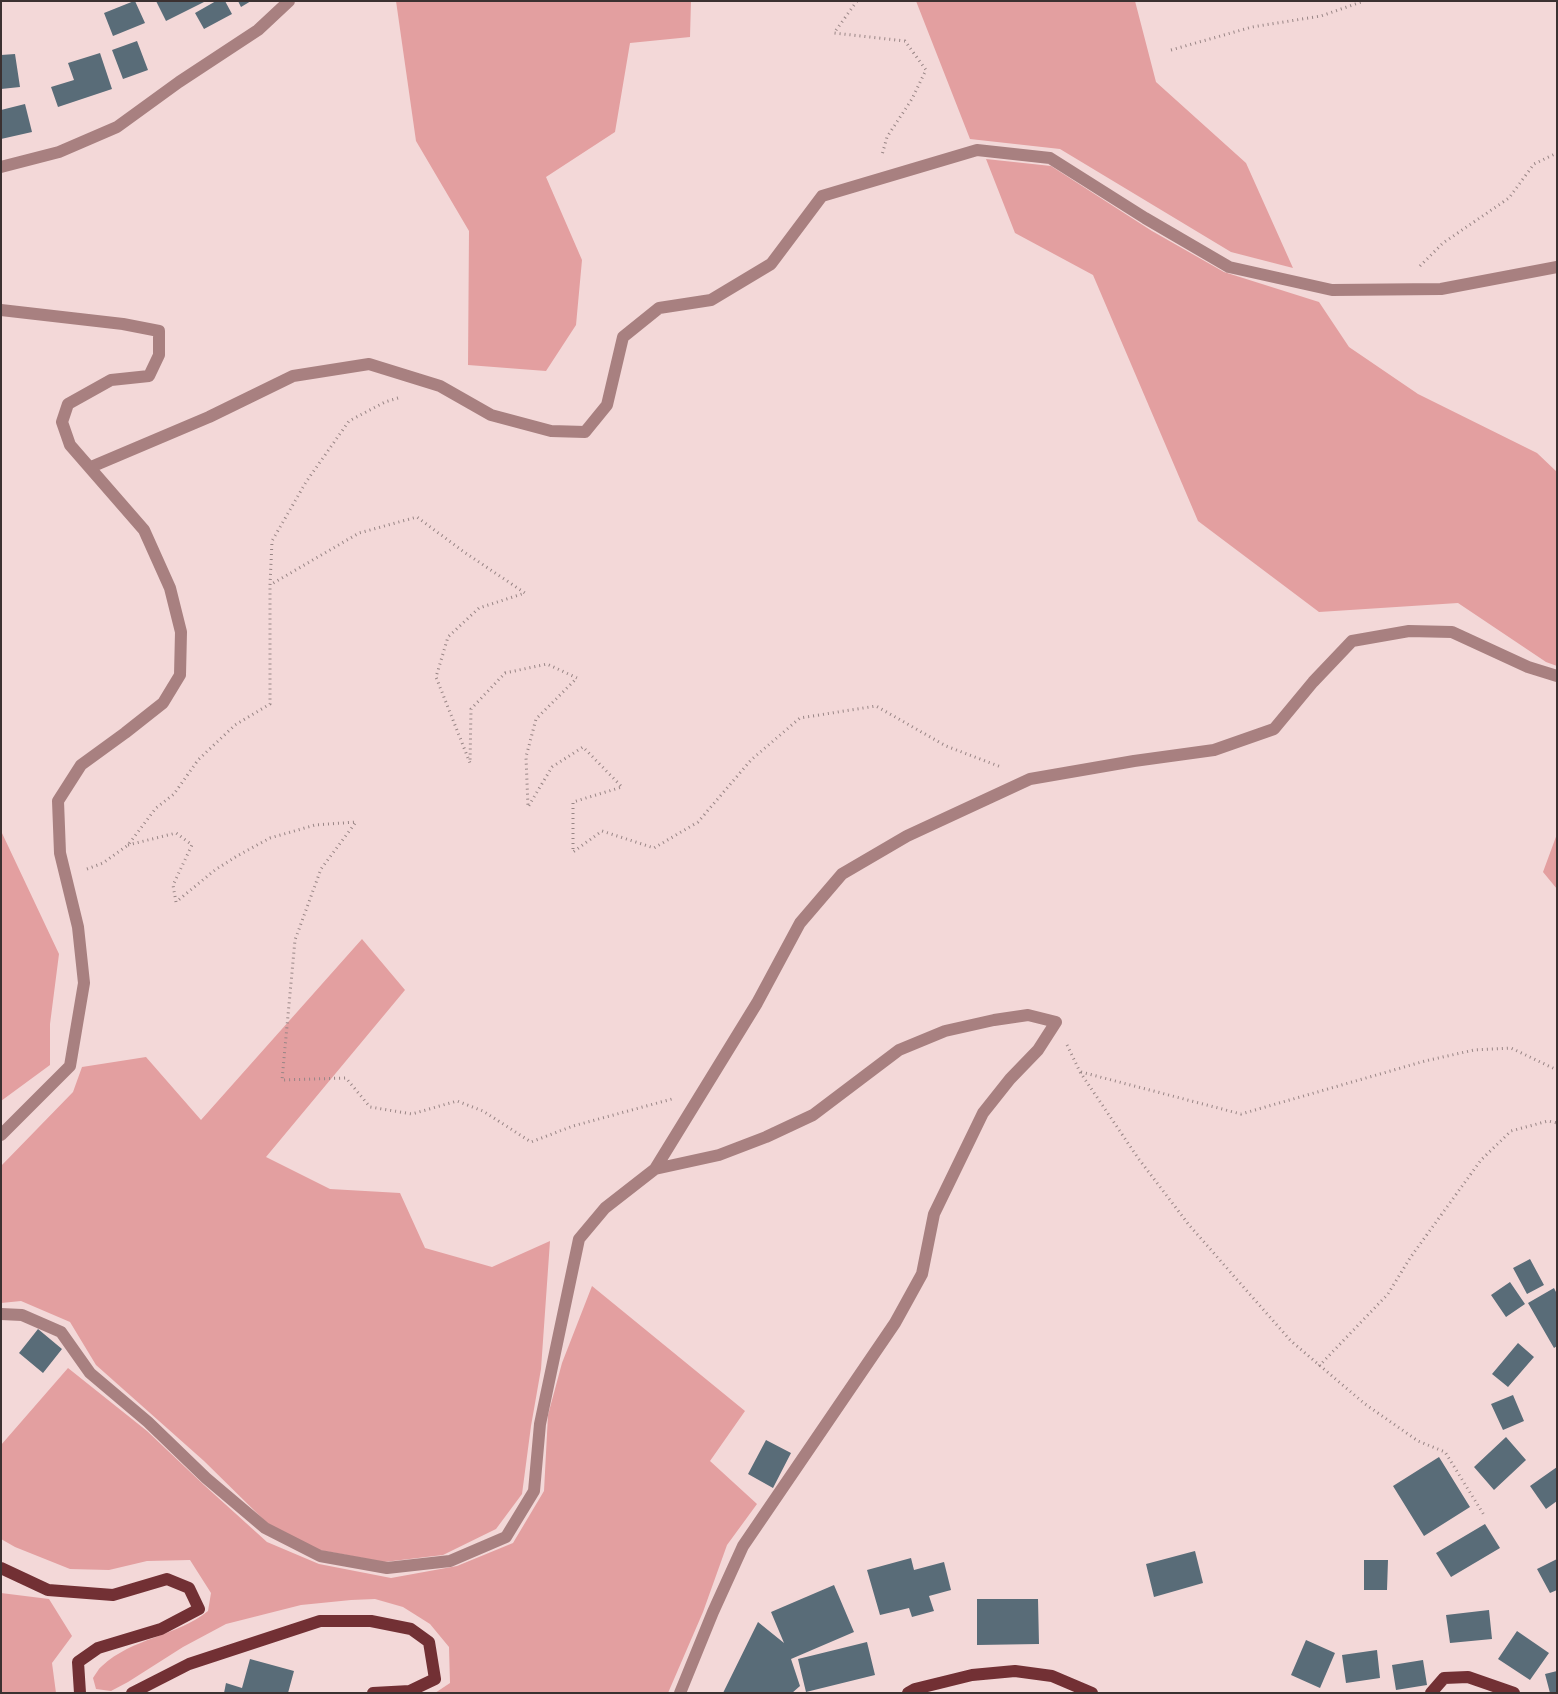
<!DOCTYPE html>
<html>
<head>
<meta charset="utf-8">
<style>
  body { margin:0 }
  #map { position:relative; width:1558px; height:1694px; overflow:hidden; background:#f3d8d8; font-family:"Golos Text",sans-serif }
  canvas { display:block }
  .frame { position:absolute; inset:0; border:2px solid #3b3131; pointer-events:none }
</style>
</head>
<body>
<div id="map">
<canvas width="1558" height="1694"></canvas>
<div class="frame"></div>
</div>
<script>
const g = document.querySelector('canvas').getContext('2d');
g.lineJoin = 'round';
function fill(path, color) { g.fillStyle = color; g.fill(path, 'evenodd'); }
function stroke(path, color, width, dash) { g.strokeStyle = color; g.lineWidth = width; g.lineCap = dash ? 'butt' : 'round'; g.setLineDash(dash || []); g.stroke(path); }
const green = new Path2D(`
  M 396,1 L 691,1 L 690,37 L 630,43 L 615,132 L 546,177 L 582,260 L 576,325 L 546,371 L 468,365 L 469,231 L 416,141 Z
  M 916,1 L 1135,1 L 1156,82 L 1246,163 L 1293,268 L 1231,252 L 1060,149 L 970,139 Z
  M 986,159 L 1051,166 L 1152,231 L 1224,272 L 1319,302 L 1349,347 L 1418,394 L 1537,453 L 1557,472 L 1557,666 L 1546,662 L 1458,603 L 1319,612 L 1198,521 L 1093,275 L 1015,233 Z
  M 1,831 L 59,954 L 50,1024 L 50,1065 L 1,1101 Z
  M 1557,834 L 1557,889 L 1543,872 Z
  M 362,939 L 405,990 L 266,1157 L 330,1189 L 400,1193 L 425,1248 L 492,1267 L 550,1241 L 541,1369 L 531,1426 L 522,1494 L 496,1529 L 443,1555 L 384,1562 L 314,1549 L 267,1523 L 204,1461 L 96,1365 L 70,1322 L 21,1301 L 1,1303 L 1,1166 L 73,1092 L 82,1067 L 146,1057 L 201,1120 Z
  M 592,1286 L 745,1411 L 710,1461 L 757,1504 L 727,1545 L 703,1612 L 668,1693 L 435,1693 L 450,1683 L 449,1647 L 430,1624 L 403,1607 L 375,1599 L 351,1600 L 301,1605 L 226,1624 L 183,1647 L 128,1682 L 111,1691 L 96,1689 L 93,1678 C 96,1674 98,1669 102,1666 C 132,1638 177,1636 208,1611 L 211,1593 L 190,1560 L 147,1561 L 109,1570 L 70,1569 L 15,1547 L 1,1539 L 1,1445 L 68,1368 L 147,1431 L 204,1485 L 267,1542 L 319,1564 L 391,1578 L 457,1566 L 513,1543 L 544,1491 L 548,1415 L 562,1363 Z
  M 1,1593 L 49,1599 L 72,1636 L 52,1663 L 56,1693 L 1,1693 Z`);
const building = new Path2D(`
  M 134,1 L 135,1 L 145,23 L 113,36 L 104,13 Z
  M 156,1 L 206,1 L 166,21 Z
  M 216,1 L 225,1 L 232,14 L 204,29 L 195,13 Z
  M 238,1 L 251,1 L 241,7 Z
  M 137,41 L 148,70 L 123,79 L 112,50 Z
  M 100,53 L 112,89 L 58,107 L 51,87 L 74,80 L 68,63 Z
  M 15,54 L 20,87 L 1,89 L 1,55 Z
  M 25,104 L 32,132 L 1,139 L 1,110 Z
  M 1530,1259 L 1544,1285 L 1527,1294 L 1513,1268 Z
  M 1510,1282 L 1525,1304 L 1506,1317 L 1491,1295 Z
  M 1554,1288 L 1557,1294 L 1557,1346 L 1554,1348 L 1528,1303 Z
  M 38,1329 L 62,1349 L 43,1373 L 19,1353 Z
  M 1518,1343 L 1534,1357 L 1508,1387 L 1492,1374 Z
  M 1513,1395 L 1524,1421 L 1503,1430 L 1491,1404 Z
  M 1506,1437 L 1526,1460 L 1494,1490 L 1474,1467 Z
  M 766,1440 L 791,1453 L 773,1488 L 748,1474 Z
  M 1439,1457 L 1470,1507 L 1424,1536 L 1393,1486 Z
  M 1557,1467 L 1557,1501 L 1546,1509 L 1530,1486 Z
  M 1485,1524 L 1500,1548 L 1451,1577 L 1436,1553 Z
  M 1195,1551 L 1203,1583 L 1154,1597 L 1146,1564 Z
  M 911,1558 L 914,1570 L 944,1562 L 951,1590 L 929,1596 L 934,1611 L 912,1617 L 909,1608 L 880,1615 L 867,1570 Z
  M 1557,1559 L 1557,1590 L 1550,1593 L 1537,1569 Z
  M 1364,1560 L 1388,1560 L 1387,1590 L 1364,1590 Z
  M 834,1585 L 854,1632 L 791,1659 L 800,1686 L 792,1693 L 723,1693 L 758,1622 L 784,1643 L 771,1612 Z
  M 977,1599 L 1038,1599 L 1039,1644 L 977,1645 Z
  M 1489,1610 L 1492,1639 L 1450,1643 L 1446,1615 Z
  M 1517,1631 L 1549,1653 L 1530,1680 L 1498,1659 Z
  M 1306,1640 L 1335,1653 L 1320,1688 L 1291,1675 Z
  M 867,1642 L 875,1675 L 806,1692 L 798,1659 Z
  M 1377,1650 L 1380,1678 L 1346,1683 L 1342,1655 Z
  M 250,1659 L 294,1671 L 288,1693 L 224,1693 L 226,1683 L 242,1688 Z
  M 1423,1660 L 1427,1685 L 1396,1690 L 1392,1665 Z
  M 1557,1671 L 1557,1693 L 1550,1693 L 1545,1674 Z`);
const path = new Path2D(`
  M 857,1 L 834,33 L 905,41 L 926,70 L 912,99 L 887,137 L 882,155
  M 1171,50 L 1252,27 L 1321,16 L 1364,1
  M 1420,266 L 1443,243 L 1509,198 L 1534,164 L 1557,153
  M 398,398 L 385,402 L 349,421 L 306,482 L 272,541 L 270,585 L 359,533 L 417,517 L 464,552 L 525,593 L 479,608 L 448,637 L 436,677 L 470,763 L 471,709 L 505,673 L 547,664 L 577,678 L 536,719 L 526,757 L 528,807 L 552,767 L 583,747 L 622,787 L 573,802 L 573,852 L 602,831 L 654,848 L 698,822 L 751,760 L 800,718 L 876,706 L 946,746 L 1001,767
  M 128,845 L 176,833 L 192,845 L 173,885 L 176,902 L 215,870 L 237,856 L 270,838 L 315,825 L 356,822 L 321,869 L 295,940 L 282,1080 L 346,1078 L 370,1107 L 412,1114 L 457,1101 L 483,1111 L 531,1142 L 573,1126 L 672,1099
  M 87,869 L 103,863 L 128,845 L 156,808 L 174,794 L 198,760 L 235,725 L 270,704 L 270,585
  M 1067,1045 L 1080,1072 L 1138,1158 L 1189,1225 L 1291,1341 L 1365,1404 L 1418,1441 L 1445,1452 L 1484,1515
  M 1081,1072 L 1241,1114 L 1425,1061 L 1474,1050 L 1511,1048 L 1557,1070
  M 1319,1366 L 1388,1294 L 1410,1258 L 1481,1160 L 1511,1131 L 1548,1121 L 1557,1123`);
const minor = new Path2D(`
  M 1,167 L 59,152 L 117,127 L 179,82 L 258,30 L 289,1
  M 1,310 L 123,324 L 159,331 L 159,355 L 149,376 L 111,380 L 68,404 L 62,422 L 70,445 L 144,530 L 170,588 L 181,632 L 180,675 L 163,703 L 125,733 L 81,765 L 58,801 L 60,853 L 78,927 L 84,983 L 70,1066 L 1,1135
  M 91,467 L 209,417 L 293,376 L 369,364 L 440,386 L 491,415 L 551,431 L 585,432 L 607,405 L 623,337 L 659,308 L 711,300 L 771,264 L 822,196 L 977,150 L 1050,158 L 1145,218 L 1229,267 L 1332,290 L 1441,289 L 1557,267
  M 655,1169 L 719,1155 L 766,1137 L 813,1115 L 899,1050 L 945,1031 L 994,1020 L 1028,1015 L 1056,1022 L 1038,1050 L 1010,1079 L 983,1113 L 934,1214 L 922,1274 L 895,1323 L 743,1546 L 713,1612 L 680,1693
  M 1,1314 L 22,1315 L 61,1332 L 90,1373 L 148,1422 L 206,1478 L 265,1528 L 320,1556 L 387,1568 L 450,1561 L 506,1537 L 534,1491 L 540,1424 L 579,1239 L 605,1208 L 655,1169 L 757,1003 L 800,923 L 842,874 L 907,836 L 1030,779 L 1134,761 L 1214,750 L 1274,729 L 1313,682 L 1352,641 L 1409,631 L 1452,632 L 1528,667 L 1557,676`);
const major = new Path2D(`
  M 1,1568 L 48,1590 L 113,1595 L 167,1579 L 189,1588 L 199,1609 L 161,1629 L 98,1648 L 78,1662 L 80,1693
  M 132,1693 L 189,1664 L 320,1621 L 371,1621 L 411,1629 L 429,1642 L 435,1679 L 410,1691 L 373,1693
  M 908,1693 L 915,1689 L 972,1675 L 1015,1671 L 1052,1676 L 1092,1693
  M 1431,1693 L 1444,1678 L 1468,1677 L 1514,1693`);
fill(green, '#e39fa0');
fill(building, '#596c78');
stroke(path, '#988585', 3, [1, 4]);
stroke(minor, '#a88080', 12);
stroke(major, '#723034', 12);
</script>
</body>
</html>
